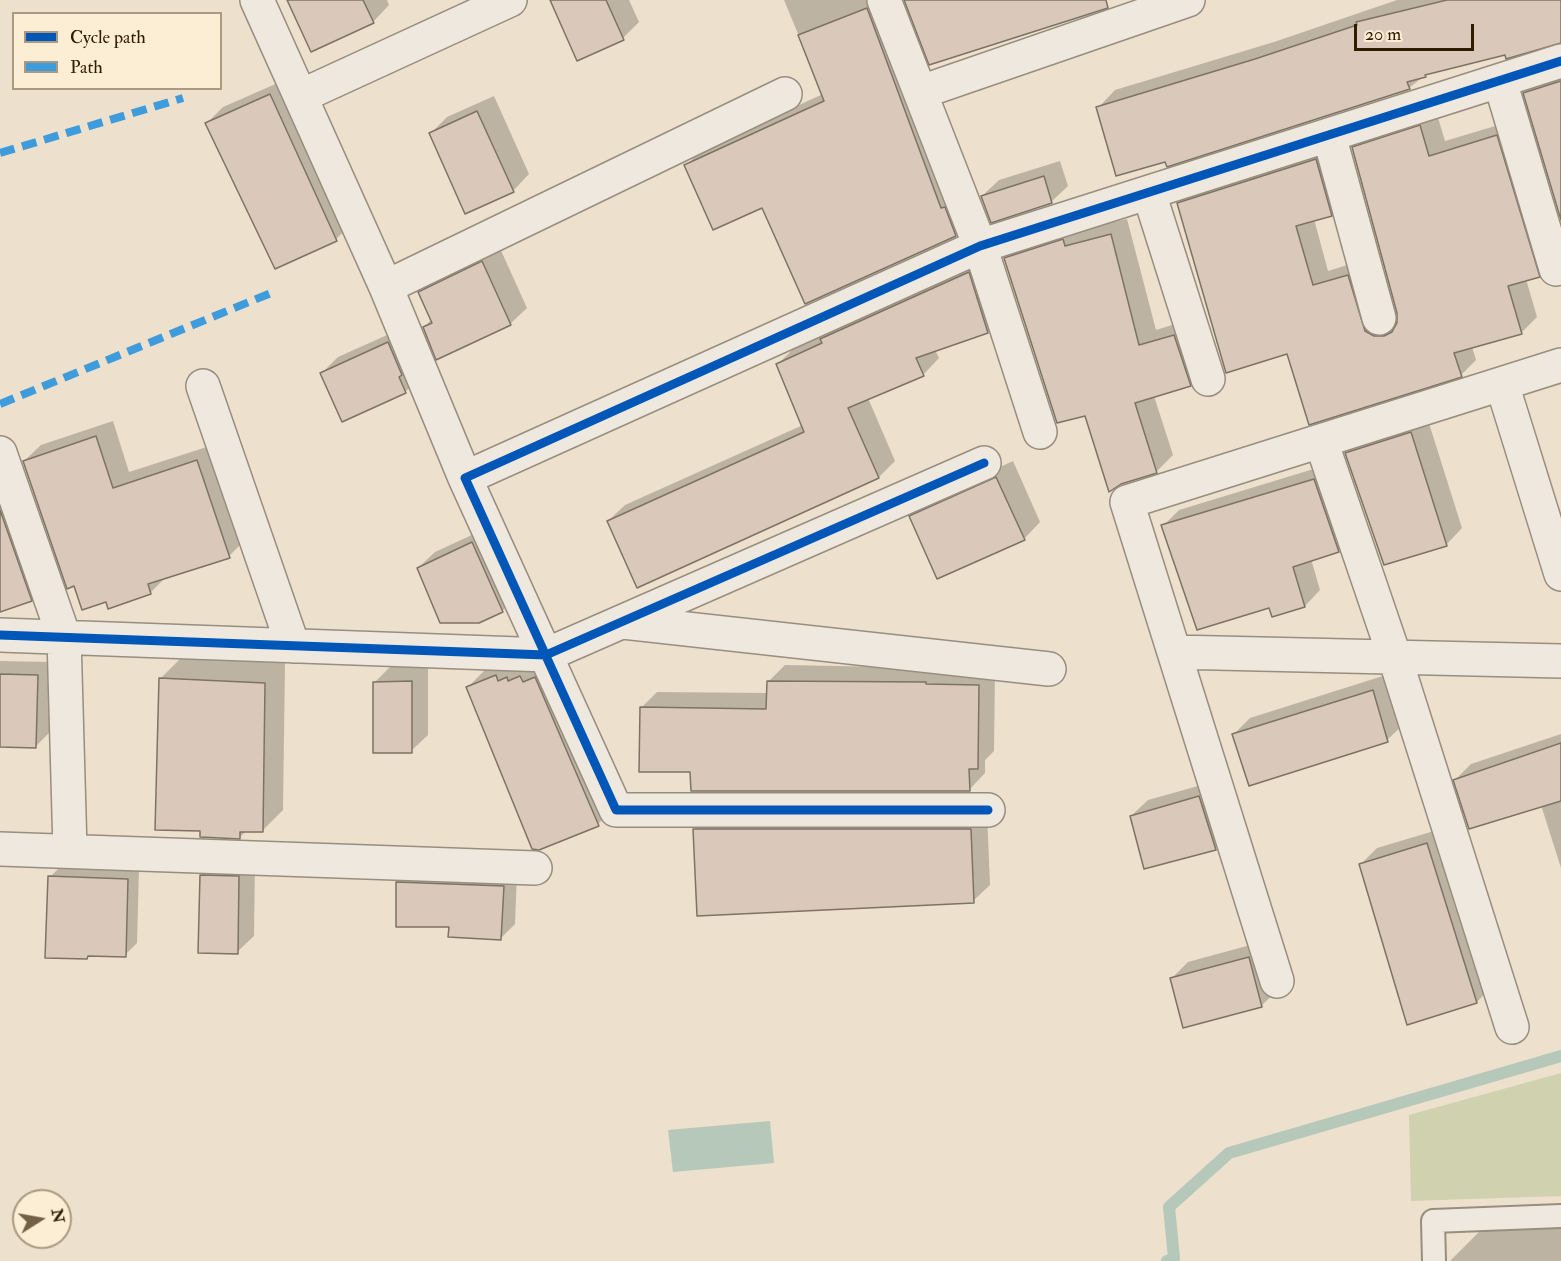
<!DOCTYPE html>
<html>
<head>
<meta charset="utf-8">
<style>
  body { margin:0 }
  #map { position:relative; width:1561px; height:1261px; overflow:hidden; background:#ede0cc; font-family:"IM FELL Double Pica",serif }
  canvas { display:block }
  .legend { position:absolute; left:12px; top:12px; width:210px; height:78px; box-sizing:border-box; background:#fcedd5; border:2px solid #aa9a80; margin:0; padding:8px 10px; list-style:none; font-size:18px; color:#301d00 }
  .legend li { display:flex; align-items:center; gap:12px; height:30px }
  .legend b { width:30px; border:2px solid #aa9a80 }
  .north { position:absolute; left:12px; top:1189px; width:60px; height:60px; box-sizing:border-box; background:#fcedd5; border:2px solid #aa9a80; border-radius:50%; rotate:79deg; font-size:16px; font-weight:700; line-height:24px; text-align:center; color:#301d00 }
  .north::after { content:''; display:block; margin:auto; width:21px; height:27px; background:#726147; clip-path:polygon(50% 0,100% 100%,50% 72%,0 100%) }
  .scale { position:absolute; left:1354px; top:24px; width:120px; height:27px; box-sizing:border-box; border:3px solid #301d00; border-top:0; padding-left:8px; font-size:18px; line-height:21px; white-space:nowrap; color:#301d00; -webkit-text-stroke:4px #fcedd5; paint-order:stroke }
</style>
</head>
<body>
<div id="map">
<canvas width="1561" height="1261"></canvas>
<ul class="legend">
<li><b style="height:8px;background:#0057b8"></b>Cycle path</li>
<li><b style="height:8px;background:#3e9bdc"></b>Path</li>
</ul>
<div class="north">N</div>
<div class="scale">20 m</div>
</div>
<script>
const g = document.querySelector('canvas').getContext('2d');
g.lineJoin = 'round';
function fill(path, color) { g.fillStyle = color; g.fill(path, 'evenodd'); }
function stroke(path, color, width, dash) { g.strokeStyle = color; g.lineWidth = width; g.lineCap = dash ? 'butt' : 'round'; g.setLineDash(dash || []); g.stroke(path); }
const green = new Path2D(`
  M 1561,1073 L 1561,1196 L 1411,1201 L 1409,1115 Z`);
const water = new Path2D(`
  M 770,1121 L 774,1163 L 673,1172 L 668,1130 Z`);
const shadow = new Path2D(`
  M 289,0 L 387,0 L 389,5 L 373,22 Z
  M 551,0 L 629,0 L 639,22 L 623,38 Z
  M 784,0 L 885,0 L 971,219 L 955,235 L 762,206 L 686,166 L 701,150 L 823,94 Z
  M 1397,0 L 1561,0 L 1561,41 L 1428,73 L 1409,88 L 1166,160 L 1098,108 L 1115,90 L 1274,42 Z
  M 1561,70 L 1561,215 L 1525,93 L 1542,76 Z
  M 287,79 L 353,223 L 336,239 L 276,267 L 207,123 L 223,107 Z
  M 494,96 L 529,174 L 513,191 L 431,133 L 447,117 Z
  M 1436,111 L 1445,141 L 1512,121 L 1553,261 L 1537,276 L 1526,279 L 1537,317 L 1521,333 L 1472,347 L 1476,360 L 1461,375 L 1288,353 L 1179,203 L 1194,188 L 1331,144 L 1347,199 L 1331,215 L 1314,219 L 1328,271 L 1363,260 L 1390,321 L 1399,321 L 1353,148 L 1369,132 Z
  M 1060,161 L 1068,186 L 1051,202 L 982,196 L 999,180 Z
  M 1127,219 L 1156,330 L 1191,319 L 1207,368 L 1190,385 L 1154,396 L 1173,455 L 1156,472 L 1086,414 L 1005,259 L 1022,242 Z
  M 499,246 L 527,308 L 510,324 L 424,327 L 432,319 L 420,293 L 436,276 Z
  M 985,256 L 1004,315 L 988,332 L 935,350 L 939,358 L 923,375 L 868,398 L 895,461 L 879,477 L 608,521 L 625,505 L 803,425 L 777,365 L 794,348 L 828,333 L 838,323 Z
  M 405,327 L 422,376 L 405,392 L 322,373 L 338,357 Z
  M 1427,417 L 1462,528 L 1446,545 L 1347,453 L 1363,437 Z
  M 113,421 L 129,472 L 213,445 L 245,540 L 229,556 L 166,577 L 150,593 L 107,600 L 75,584 L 24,461 L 41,445 Z
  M 0,459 L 46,584 L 31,600 L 0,610 Z
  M 1013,461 L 1040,522 L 1024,539 L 911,516 L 928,500 Z
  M 1330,464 L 1354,535 L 1338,551 L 1311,559 L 1320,590 L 1305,606 L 1273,616 L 1270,606 L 1163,526 L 1179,510 Z
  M 489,527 L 519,595 L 502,611 L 418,568 L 435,552 Z
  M 181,658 L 285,663 L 283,810 L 262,831 L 247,830 L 240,837 L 160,679 Z
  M 512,659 L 537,661 L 615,808 L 598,824 L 539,849 L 468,687 L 484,671 Z
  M 0,661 L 51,662 L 49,733 L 36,746 L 0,745 Z
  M 785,665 L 995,669 L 994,751 L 985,760 L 985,773 L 969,790 L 692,771 L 641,708 L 657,692 L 768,693 L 768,682 Z
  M 391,666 L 428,666 L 428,735 L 411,751 L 375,682 Z
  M 1389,674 L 1404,724 L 1387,740 L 1234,734 L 1250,718 Z
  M 1561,734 L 1561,868 L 1541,805 L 1455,780 L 1471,764 Z
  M 1216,781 L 1232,832 L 1215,848 L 1131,816 L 1148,800 Z
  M 711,813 L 987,813 L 990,885 L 973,901 L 695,829 Z
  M 1444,828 L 1493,985 L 1477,1002 L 1408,1023 L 1360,865 L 1377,848 Z
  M 218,859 L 255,860 L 254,936 L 237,952 L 201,875 Z
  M 62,865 L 139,868 L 137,943 L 125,955 L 90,954 L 87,958 L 50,877 Z
  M 411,869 L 517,872 L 515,924 L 501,938 L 450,925 L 397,882 Z
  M 1265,941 L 1278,990 L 1261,1006 L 1172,978 L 1188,962 Z
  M 1561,1204 L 1561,1261 L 1450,1261 L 1480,1231 L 1511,1230 L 1536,1205 Z`);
const stream = new Path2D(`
  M 1167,1261 L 1174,1258 L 1169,1207 L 1229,1153 L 1561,1056`);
const building = new Path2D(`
  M 287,0 L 363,0 L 374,23 L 311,52 Z
  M 550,0 L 606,0 L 624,40 L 577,61 Z
  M 904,0 L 1106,0 L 1108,8 L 929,65 Z
  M 1447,0 L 1561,0 L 1561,43 L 1506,59 L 1505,55 L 1425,75 L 1426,77 L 1407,82 L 1410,89 L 1167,167 L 1165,162 L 1116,176 L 1096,107 L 1255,59 L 1357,25 L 1356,22 Z
  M 867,8 L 941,208 L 945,207 L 956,236 L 805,304 L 762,208 L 713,230 L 684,165 L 824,101 L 798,35 Z
  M 1561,81 L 1561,220 L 1523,93 Z
  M 270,94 L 337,241 L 275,269 L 205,123 Z
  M 477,111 L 514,192 L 465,214 L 429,133 Z
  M 1420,125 L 1429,156 L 1497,135 L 1540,277 L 1508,286 L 1522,334 L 1454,353 L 1462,377 L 1309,425 L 1287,354 L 1226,373 L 1177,203 L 1316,159 L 1332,216 L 1296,226 L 1313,285 L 1348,275 L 1365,331 L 1374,336 L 1384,336 L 1392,332 L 1397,323 L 1397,313 L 1352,147 Z
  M 1044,176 L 1052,203 L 991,223 L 981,196 Z
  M 1111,234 L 1139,345 L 1174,335 L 1191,386 L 1135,403 L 1157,473 L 1121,484 L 1109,492 L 1085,416 L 1057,423 L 1004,258 L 1063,239 L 1065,246 Z
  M 482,261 L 511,325 L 436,360 L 423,327 L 432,323 L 418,292 Z
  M 969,272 L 988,333 L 916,358 L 924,376 L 848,408 L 879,478 L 637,588 L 607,521 L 804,432 L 776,364 L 822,343 L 820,339 Z
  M 388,342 L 402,375 L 399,377 L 406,393 L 342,422 L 320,373 Z
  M 1411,432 L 1447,546 L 1384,565 L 1345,453 Z
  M 96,436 L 113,488 L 197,460 L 230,558 L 148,584 L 151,594 L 108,609 L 106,602 L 82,610 L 74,586 L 67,589 L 23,461 Z
  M 996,477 L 1025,540 L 937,579 L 909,516 Z
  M 1314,479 L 1339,552 L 1293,567 L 1305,607 L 1272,617 L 1269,608 L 1197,630 L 1161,525 Z
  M 0,510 L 32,601 L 0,612 Z
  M 472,542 L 503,612 L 479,623 L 440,623 L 417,568 Z
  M 0,674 L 38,675 L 36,748 L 0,747 Z
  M 496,675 L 498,681 L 507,677 L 508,681 L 520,676 L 523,682 L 535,677 L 599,826 L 539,850 L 532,849 L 466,687 Z
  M 159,678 L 265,683 L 263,832 L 240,832 L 240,839 L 200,837 L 200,831 L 155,830 Z
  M 412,681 L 412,753 L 373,753 L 373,682 Z
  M 767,681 L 926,682 L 926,684 L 979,685 L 978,769 L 969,769 L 970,791 L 691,791 L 690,772 L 639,772 L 640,707 L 766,709 Z
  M 1373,690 L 1388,742 L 1249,786 L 1232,734 Z
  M 1561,743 L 1561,801 L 1469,829 L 1453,780 Z
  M 1199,796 L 1216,850 L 1144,869 L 1130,816 Z
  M 693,829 L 971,829 L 974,903 L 697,916 Z
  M 1427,843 L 1477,1003 L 1407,1025 L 1359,864 Z
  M 200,875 L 239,876 L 238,954 L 198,953 Z
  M 48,876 L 128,879 L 126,957 L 88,956 L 87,959 L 45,958 Z
  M 396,882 L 504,886 L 501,940 L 448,937 L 449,927 L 396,927 Z
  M 1249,957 L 1262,1007 L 1183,1028 L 1170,978 Z`);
const service = new Path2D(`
  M 1434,1261 L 1433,1221 L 1561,1216`);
const minor = new Path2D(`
  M 257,0 L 386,287 L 465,478
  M 884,0 L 980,246 L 1040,432
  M 1500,81 L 1556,269
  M 921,92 L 1188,0
  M 301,96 L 510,0
  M 1329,135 L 1379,318
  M 1149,193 L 1208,379
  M 386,287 L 785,94
  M 1502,384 L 1561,574
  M 203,386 L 293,646
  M 1321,441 L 1395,658 L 1512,1027
  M 0,453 L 64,637 L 70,850
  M 623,622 L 1049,669
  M 0,635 L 546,655 L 984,463
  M 1174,652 L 1561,661
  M 988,810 L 616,810 L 465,478 L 980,246 L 1561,61
  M 0,849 L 535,868
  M 1277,981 L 1127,502 L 1561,365`);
const quiet = new Path2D(`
  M 0,153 L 183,98
  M 0,404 L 271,293`);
const cycleway = new Path2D(`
  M 0,635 L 546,655 L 984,463
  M 988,810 L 616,810 L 465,478 L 980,246 L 1561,61`);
fill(green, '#d0d1ae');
fill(water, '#b6c8ba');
fill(shadow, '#0003');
stroke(stream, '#b6c8ba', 12);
fill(building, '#dac9ba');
stroke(building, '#7c7365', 1.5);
stroke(service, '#988e7f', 26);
stroke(minor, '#988e7f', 36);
stroke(service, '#efe8df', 22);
stroke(minor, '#efe8df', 33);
stroke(quiet, '#3e9bdc', 8, [15, 8]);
stroke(cycleway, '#0057b8', 9);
</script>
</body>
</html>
